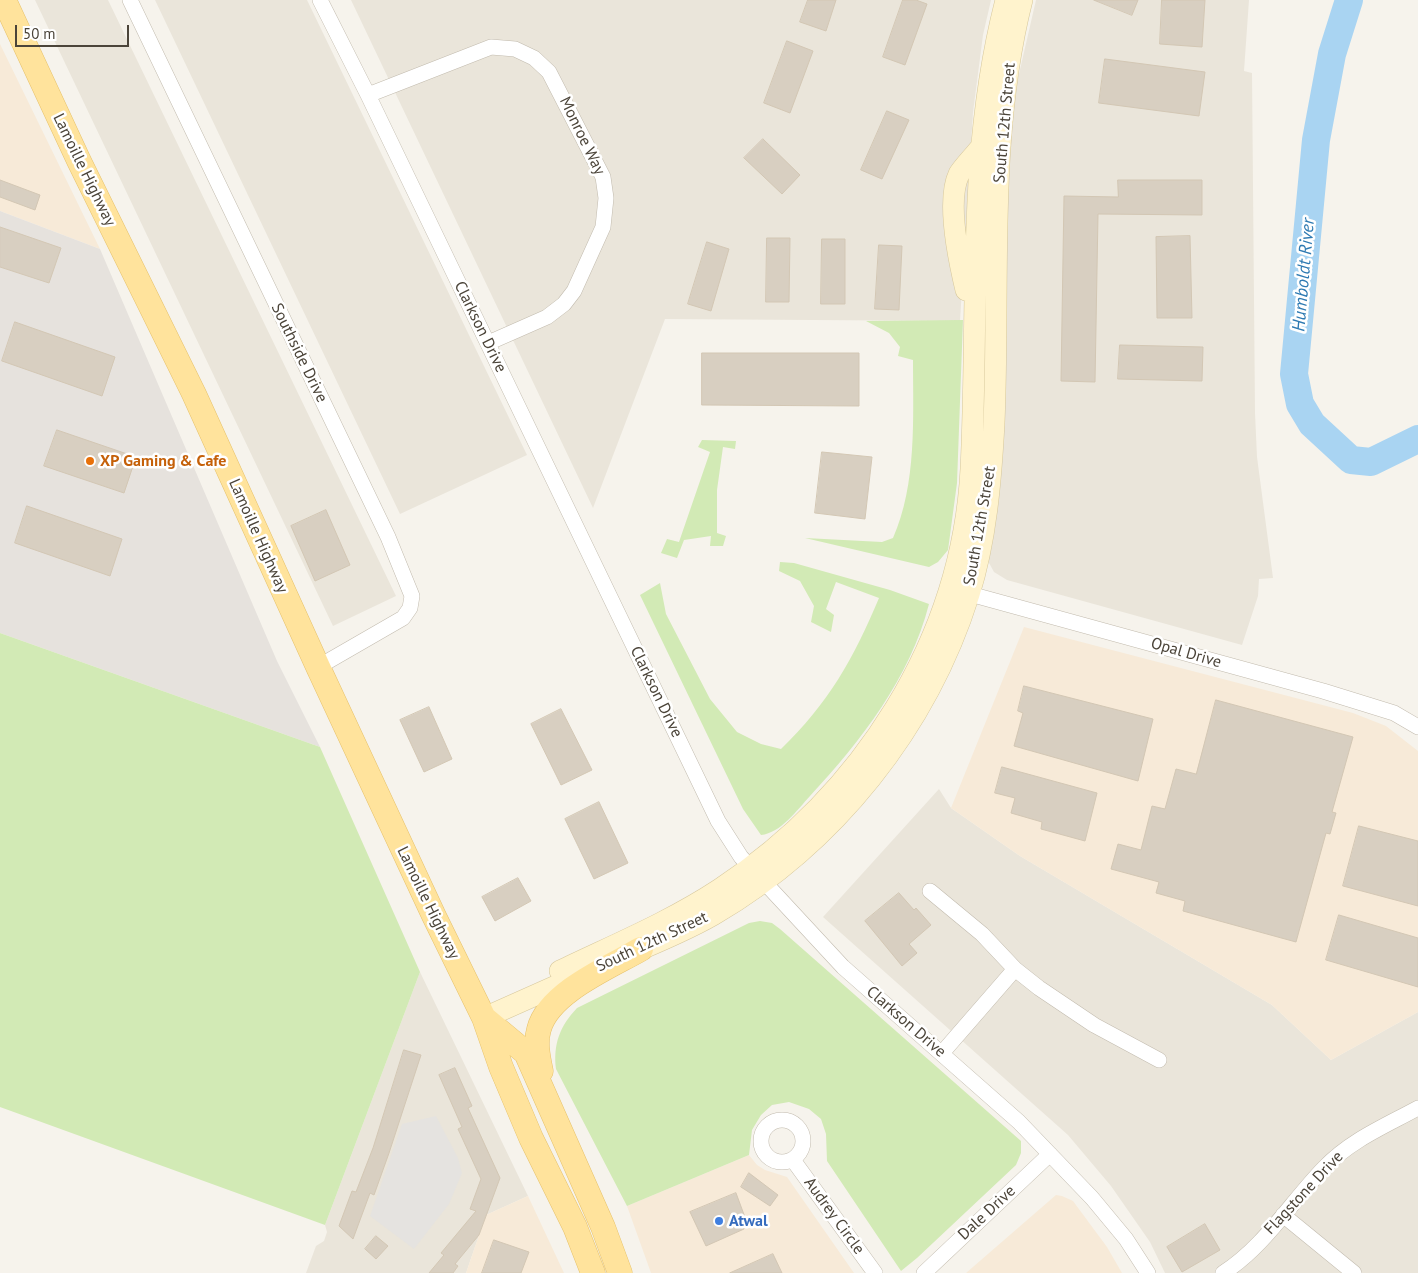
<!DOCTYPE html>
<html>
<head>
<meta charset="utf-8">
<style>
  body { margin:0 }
  #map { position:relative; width:1418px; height:1273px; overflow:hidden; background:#f6f3ec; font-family:"PT Sans",sans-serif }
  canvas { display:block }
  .scale { position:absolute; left:15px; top:25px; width:114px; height:22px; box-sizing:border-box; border:2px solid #4b4439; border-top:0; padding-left:6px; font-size:15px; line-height:18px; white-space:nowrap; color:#4b4439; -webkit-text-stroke:4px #fff; paint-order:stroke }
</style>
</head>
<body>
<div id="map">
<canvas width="1418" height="1273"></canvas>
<div class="scale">50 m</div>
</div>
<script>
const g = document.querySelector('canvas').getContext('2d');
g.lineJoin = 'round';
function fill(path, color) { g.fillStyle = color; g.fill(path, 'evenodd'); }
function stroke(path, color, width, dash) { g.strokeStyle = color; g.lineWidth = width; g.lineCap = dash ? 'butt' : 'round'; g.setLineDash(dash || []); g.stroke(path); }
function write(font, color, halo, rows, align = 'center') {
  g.font = font + ' "PT Sans",sans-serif'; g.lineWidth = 5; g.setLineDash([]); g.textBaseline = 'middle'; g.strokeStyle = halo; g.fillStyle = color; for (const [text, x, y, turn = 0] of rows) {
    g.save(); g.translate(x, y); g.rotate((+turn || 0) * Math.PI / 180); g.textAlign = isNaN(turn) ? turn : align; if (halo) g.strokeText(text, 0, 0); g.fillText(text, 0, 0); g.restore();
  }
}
const residential = new Path2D(`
  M 35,0 L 108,0 L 396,596 L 333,626 Z
  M 155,0 L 307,0 L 527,455 L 400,514 Z
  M 351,0 L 991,0 L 983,35 L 973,112 L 960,321 L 665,319 L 593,508 Z
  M 1036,0 L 1249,0 L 1244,71 L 1252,73 L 1255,413 L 1257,457 L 1273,578 L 1259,579 L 1258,596 L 1242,645 L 1007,580 L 994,572 L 988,561 L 1007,154 L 1016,87 Z
  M 939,789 L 951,808 L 1020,856 L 1272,1005 L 1331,1060 L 1418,1012 L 1418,1273 L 1165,1273 L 1150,1242 L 1111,1186 L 1068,1135 L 823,917 Z
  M 420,972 L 528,1196 L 486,1215 L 466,1273 L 306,1273 L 316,1246 L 324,1241 L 327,1232 L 325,1225 Z`);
const commercial = new Path2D(`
  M 0,44 L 100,249 L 0,211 Z
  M 1024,627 L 1353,713 L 1386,726 L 1418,751 L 1418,1012 L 1331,1060 L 1272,1005 L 1020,856 L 951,808 Z
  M 749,1155 L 757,1165 L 765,1170 L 787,1177 L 854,1273 L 651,1273 L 627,1206 Z
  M 1056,1195 L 1062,1196 L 1073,1201 L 1107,1247 L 1122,1273 L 966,1273 Z
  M 528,1196 L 564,1273 L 466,1273 L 486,1215 Z`);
const industrial = new Path2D(`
  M 0,211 L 100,249 L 277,661 L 320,747 L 0,633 Z`);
const green = new Path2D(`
  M 963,320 L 957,483 L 948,550 L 938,562 L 929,567 L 805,538 L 882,542 L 893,538 C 917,484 913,418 913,360 L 898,356 L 900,347 L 889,333 L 866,321 Z
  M 702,440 L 736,441 L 735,449 L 723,447 L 717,490 L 717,533 L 726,536 L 723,546 L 710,546 L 711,536 L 684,540 L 677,558 L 661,553 L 667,539 L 679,542 L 710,452 L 698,447 Z
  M 780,562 L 794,563 L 890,590 L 929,604 C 910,678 861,741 810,796 C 797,810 781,833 761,835 L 743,809 L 640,595 L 660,583 L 666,614 L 710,699 L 737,732 L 761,744 L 781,749 C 828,704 854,658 879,598 L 836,582 L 826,609 L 834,615 L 831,632 L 811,622 L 814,606 L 800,581 L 779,571 Z
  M 0,633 L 320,747 L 420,972 L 325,1225 L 0,1107 Z
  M 760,921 L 772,923 L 780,929 L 1021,1141 L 1021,1153 L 1016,1165 L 917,1258 L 901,1271 L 827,1161 L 826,1134 L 821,1119 L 809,1109 L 789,1102 L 772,1105 L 761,1115 L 752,1130 L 749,1155 L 627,1206 L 556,1069 C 553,1044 560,1026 577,1008 L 749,923 Z`);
const parking = new Path2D(`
  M 436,1116 L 458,1158 L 462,1173 L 449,1204 L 414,1249 L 370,1216 L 402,1124 Z`);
const river = new Path2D(`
  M 1349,0 L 1332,54 L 1316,140 L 1294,374 L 1300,404 L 1312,424 L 1351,460 L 1371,462 L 1418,439`);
const building = new Path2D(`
  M 808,0 L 836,0 L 826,31 L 800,22 Z
  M 903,0 L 916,0 L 927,4 L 905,65 L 883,57 Z
  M 1094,0 L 1138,0 L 1132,15 Z
  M 1162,0 L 1205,0 L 1202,47 L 1160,44 Z
  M 787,41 L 813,51 L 790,113 L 764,103 Z
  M 1105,59 L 1205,72 L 1199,116 L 1099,103 Z
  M 887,111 L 909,120 L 882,179 L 861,170 Z
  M 763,139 L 800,175 L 782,194 L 744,158 Z
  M 0,180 L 40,195 L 35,210 L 0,197 Z
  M 1118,180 L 1202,180 L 1202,215 L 1098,214 L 1095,382 L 1061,381 L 1064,196 L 1118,197 Z
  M 0,227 L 61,248 L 49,283 L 0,267 Z
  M 1190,236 L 1192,318 L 1157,318 L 1156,237 Z
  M 767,238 L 790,238 L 789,302 L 766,302 Z
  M 822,239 L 845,239 L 845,304 L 821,304 Z
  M 707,242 L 729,249 L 711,311 L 688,304 Z
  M 879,245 L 902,246 L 899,310 L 875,309 Z
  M 15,322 L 115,357 L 102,396 L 2,361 Z
  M 1120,345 L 1203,347 L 1202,381 L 1118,379 Z
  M 702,353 L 859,353 L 859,406 L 702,405 Z
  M 57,430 L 136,457 L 124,493 L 44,466 Z
  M 822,452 L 872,457 L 865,519 L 815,513 Z
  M 27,506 L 122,539 L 110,576 L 15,543 Z
  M 326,510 L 350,565 L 315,581 L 291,526 Z
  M 1024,686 L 1153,719 L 1138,781 L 1014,746 L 1023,713 L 1018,711 Z
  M 1216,700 L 1353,737 L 1332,812 L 1336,813 L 1330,834 L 1326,833 L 1296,942 L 1183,911 L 1185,901 L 1156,893 L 1159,882 L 1111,869 L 1118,844 L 1141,850 L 1152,806 L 1165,809 L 1176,769 L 1196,774 Z
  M 429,707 L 452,759 L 424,772 L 400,720 Z
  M 561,709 L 592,770 L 561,785 L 531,724 Z
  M 1002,767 L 1097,793 L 1085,841 L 1041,829 L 1042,822 L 1011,813 L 1015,798 L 995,793 Z
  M 599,802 L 628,863 L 594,879 L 565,819 Z
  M 1359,826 L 1418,841 L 1418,906 L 1343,886 Z
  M 518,878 L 531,901 L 495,921 L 482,897 Z
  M 899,893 L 914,910 L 916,908 L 931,925 L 909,944 L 917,953 L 902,966 L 865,921 Z
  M 1339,915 L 1418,938 L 1418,987 L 1326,960 Z
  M 404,1050 L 421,1055 L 389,1153 L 374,1195 L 370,1193 L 353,1239 L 339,1226 L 352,1191 L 356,1192 L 373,1148 Z
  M 455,1068 L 472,1106 L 468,1108 L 500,1178 L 479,1235 L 455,1264 L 458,1266 L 453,1273 L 429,1273 L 444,1255 L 441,1253 L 476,1211 L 470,1209 L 481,1179 L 458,1129 L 462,1127 L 439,1075 Z
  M 749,1173 L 778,1195 L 770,1206 L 741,1187 Z
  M 736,1193 L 746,1220 L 741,1222 L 744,1229 L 706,1246 L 690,1212 Z
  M 1205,1224 L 1220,1250 L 1182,1272 L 1167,1247 Z
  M 376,1236 L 388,1246 L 376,1259 L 365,1249 Z
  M 494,1240 L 529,1252 L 521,1273 L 482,1273 Z
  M 773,1254 L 782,1273 L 730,1273 Z`);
const street = new Path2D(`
  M 130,0 L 388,537 L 412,596 L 410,608 L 403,618 L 318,667
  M 320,0 L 368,95 L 718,821 L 741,857 L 843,967 L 1019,1122 L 1092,1198 L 1126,1239 L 1148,1273
  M 368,95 L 491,47 L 515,49 L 534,58 L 549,72 L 603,177 L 606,198 L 603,227 L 574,291 L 564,304 L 547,317 L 488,343
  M 959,591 L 1323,691 L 1394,713 L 1418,727
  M 930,891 L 982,934 L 1015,969 L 1039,988 L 1094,1025 L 1159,1060
  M 942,1053 L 1015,969
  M761 1141a21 21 0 1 1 42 0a21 21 0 1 1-42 0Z
  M 793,1160 L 875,1273
  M 1283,1215 L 1354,1273
  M 924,1273 L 1050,1154
  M 1223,1273 C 1264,1247 1291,1202 1324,1168 C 1351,1140 1385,1126 1418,1108`);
const secondary = new Path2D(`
  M 966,290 C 959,261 946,201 959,174 C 963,167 975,155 981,147
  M 627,955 C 656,943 685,931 713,915 C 834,844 927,728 969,594 C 986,540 991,480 994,423 C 1000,282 987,138 1022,0
  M 560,971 C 614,945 670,922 720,889 C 862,795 962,641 971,469 C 979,312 966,154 1006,0
  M 484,1018 L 585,973`);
const primary = new Path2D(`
  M 4,0 L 79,161 L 194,394 L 318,667 L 434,916 L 484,1018 L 501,1067 L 531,1138 L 575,1227 L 593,1273
  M 484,1018 L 526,1053 L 603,1227 L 620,1273
  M 541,1071 C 538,1057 535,1042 539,1029 C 549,992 610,967 641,949`);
const markers = [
  [90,461,5,"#e8710a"],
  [719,1221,5,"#3f7fe0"]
];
const streetNames = [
  ["South 12th Street",1005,123,-85],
  ["Monroe Way",582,136,64],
  ["Lamoille Highway",84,170,64],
  ["Clarkson Drive",480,327,64],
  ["Southside Drive",299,353,64],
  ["South 12th Street",980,526,-80],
  ["Lamoille Highway",258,536,66],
  ["Opal Drive",1186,653,16],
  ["Clarkson Drive",656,692,64],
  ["Lamoille Highway",428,903,64],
  ["South 12th Street",652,942,-25],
  ["Clarkson Drive",906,1022,41],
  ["Flagstone Drive",1304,1193,-47],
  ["Dale Drive",987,1213,-43],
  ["Audrey Circle",834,1216,54]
];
const foodNames = [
  ["XP Gaming & Cafe",100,461]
];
const shopNames = [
  ["Atwal",729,1221]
];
const waterNames = [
  ["Humboldt River",1304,275,-85]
];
fill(residential, '#eae5da');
fill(commercial, '#f7ead8');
fill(industrial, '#e6e2dd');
fill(green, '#d2eab5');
fill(parking, '#e5e3e0');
stroke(river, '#a9d4f2', 28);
fill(building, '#d8cfc1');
stroke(building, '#d3c7b4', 1);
stroke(street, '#c2bbae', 16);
stroke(secondary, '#d6c79b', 22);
stroke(primary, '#e6c16a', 25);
stroke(street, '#fff', 15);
stroke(secondary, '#fff3cd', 21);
stroke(primary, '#ffe39c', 24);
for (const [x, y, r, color] of markers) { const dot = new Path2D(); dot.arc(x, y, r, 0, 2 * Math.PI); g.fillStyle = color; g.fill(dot); stroke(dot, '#fff', 2); }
write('16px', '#4b4439', '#fff', streetNames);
write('bold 16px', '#c56008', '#fff', foodNames, 'left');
write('bold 16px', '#366cbe', '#fff', shopNames, 'left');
write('italic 18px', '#2e7ab2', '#fff', waterNames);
</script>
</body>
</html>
